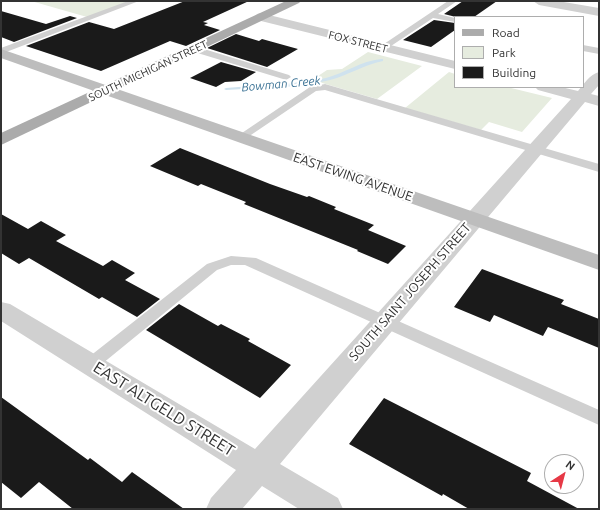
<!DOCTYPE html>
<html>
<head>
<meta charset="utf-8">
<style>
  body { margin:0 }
  #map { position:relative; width:600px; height:510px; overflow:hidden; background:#fff; font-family:Ubuntu,sans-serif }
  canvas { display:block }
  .frame { position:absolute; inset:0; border:2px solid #333; pointer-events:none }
  .legend { position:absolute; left:454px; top:16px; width:130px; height:72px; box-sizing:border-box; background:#fff; border:1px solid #adadad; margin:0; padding:5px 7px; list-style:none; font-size:12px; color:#333 }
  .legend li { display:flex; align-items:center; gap:8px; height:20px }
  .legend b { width:20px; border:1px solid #adadad }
  .north { position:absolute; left:544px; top:454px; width:40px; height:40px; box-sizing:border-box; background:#fff; border:1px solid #adadad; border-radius:50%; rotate:36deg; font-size:11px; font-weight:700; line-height:16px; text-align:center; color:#333 }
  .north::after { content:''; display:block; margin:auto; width:14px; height:18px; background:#e63946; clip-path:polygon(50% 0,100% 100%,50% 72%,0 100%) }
</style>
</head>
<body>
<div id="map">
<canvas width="600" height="510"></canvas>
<div class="frame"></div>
<ul class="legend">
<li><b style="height:5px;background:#ababab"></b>Road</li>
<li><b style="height:11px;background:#e6ecdf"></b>Park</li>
<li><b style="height:11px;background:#1a1a1a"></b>Building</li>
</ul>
<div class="north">N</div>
</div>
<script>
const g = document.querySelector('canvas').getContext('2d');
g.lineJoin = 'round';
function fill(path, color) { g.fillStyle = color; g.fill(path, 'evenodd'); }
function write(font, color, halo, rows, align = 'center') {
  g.font = font + ' Ubuntu,sans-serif'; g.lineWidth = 4; g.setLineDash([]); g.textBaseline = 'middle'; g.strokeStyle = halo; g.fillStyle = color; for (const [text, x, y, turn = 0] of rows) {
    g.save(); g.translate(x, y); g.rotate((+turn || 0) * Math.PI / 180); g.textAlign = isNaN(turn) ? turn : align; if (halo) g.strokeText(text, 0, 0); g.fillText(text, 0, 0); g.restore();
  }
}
const green = new Path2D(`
  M 31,1 L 126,1 L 129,2 L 87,17 Z
  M 368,52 L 422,66 L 377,99 L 312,80 L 327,70 L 342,69 Z
  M 449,72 L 455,74 L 455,87 L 507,87 L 552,98 L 522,132 L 489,122 L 481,130 L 405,108 Z`);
const stream = new Path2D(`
  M 381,59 L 383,59 L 383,61 C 363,65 349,75 330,80 C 297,88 261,88 226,90 L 224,89 L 226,88 C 259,85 294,85 326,78 C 345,73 361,61 381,59 Z`);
const building = new Path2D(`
  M 185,1 L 249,1 L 203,22 L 208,23 L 204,25 L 220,30 L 186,46 L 170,41 L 101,71 L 26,46 L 89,22 L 114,29 Z
  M 463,1 L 497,1 L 474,17 L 456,17 L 444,14 Z
  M 1,11 L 46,24 L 70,16 L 77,18 L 14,42 L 1,37 Z
  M 434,20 L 455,23 L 455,30 L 431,47 L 403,40 Z
  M 236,34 L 259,41 L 262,39 L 298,49 L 267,67 L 207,48 Z
  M 221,62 L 256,72 L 241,81 L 225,82 L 216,87 L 190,78 Z
  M 180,148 L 270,184 L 307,197 L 309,196 L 336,207 L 334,209 L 374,225 L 368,230 L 406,246 L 388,264 L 357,251 L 358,250 L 244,204 L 246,202 L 201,184 L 198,186 L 150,166 Z
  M 1,214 L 28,229 L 41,221 L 66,235 L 56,241 L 103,266 L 112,260 L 135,273 L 125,280 L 160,299 L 137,317 L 102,297 L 99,299 L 29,258 L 19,264 L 1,253 Z
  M 482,269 L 564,300 L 561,304 L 599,319 L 599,348 L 548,327 L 543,336 L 494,315 L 490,322 L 454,307 Z
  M 179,304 L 218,326 L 221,324 L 250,339 L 248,341 L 291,365 L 260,398 L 146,330 Z
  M 1,397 L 88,460 L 90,458 L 122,482 L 132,472 L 184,509 L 73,509 L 39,482 L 21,498 L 1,482 Z
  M 384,398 L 531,473 L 527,481 L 579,509 L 469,509 L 443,494 L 442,496 L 349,444 Z`);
const lane = new Path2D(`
  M 128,1 L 139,1 L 1,54 L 1,48 Z
  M 448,1 L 457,1 L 438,14 L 455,18 L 455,22 L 433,18 L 385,50 L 379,50 L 378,48 Z
  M 583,45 L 599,48 L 599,54 L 583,51 Z
  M 194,46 L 289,75 L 291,77 L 286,80 L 283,79 L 191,51 L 191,47 Z
  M 325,84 L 599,164 L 599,172 L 325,90 L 316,91 L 245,139 L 241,140 L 236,137 L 310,87 Z
  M 231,256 L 256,258 L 599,410 L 599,425 L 245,265 L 231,265 L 217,270 L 97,368 L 91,370 L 85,368 L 83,364 L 85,360 L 207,264 Z`);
const street = new Path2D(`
  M 533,1 L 558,1 L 599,8 L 599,16 L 539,5 Z
  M 261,13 L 455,61 L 455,69 L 257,20 L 255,17 L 257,14 Z
  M 599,72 L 599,85 L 591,94 L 599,96 L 599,106 L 585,102 L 280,464 L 338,498 L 343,509 L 299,509 L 262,486 L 242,509 L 206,509 L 211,498 L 236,470 L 1,321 L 1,302 L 10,304 L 255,449 L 571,99 L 538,90 L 535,87 L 561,87 L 578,91 C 583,85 590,74 599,72 Z`);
const secondary = new Path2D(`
  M 1,49 L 599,255 L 599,270 L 1,58 Z`);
const primary = new Path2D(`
  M 286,1 L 301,1 L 299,3 L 1,145 L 1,133 Z`);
const farStreetnames = [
  ["FOX STREET",358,42,14],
  ["SOUTH MICHIGAN STREET",148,71,-25]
];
const farWaternames = [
  ["Bowman Creek",281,84,-5]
];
const streetNames = [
  ["EAST EWING AVENUE",353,177,19],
  ["SOUTH SAINT JOSEPH STREET",410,292,-49]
];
const nearStreetnames = [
  ["EAST ALTGELD STREET",164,409,32]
];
fill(green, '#e6ecdf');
fill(stream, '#cfe2ee');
fill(building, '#1a1a1a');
fill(lane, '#d0d0d0');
fill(street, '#d0d0d0');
fill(secondary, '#bdbdbd');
fill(primary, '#ababab');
write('11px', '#333', '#fff', farStreetnames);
write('italic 12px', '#3f7597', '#fff', farWaternames);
write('13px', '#333', '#fff', streetNames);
write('16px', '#333', '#fff', nearStreetnames);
</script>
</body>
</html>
